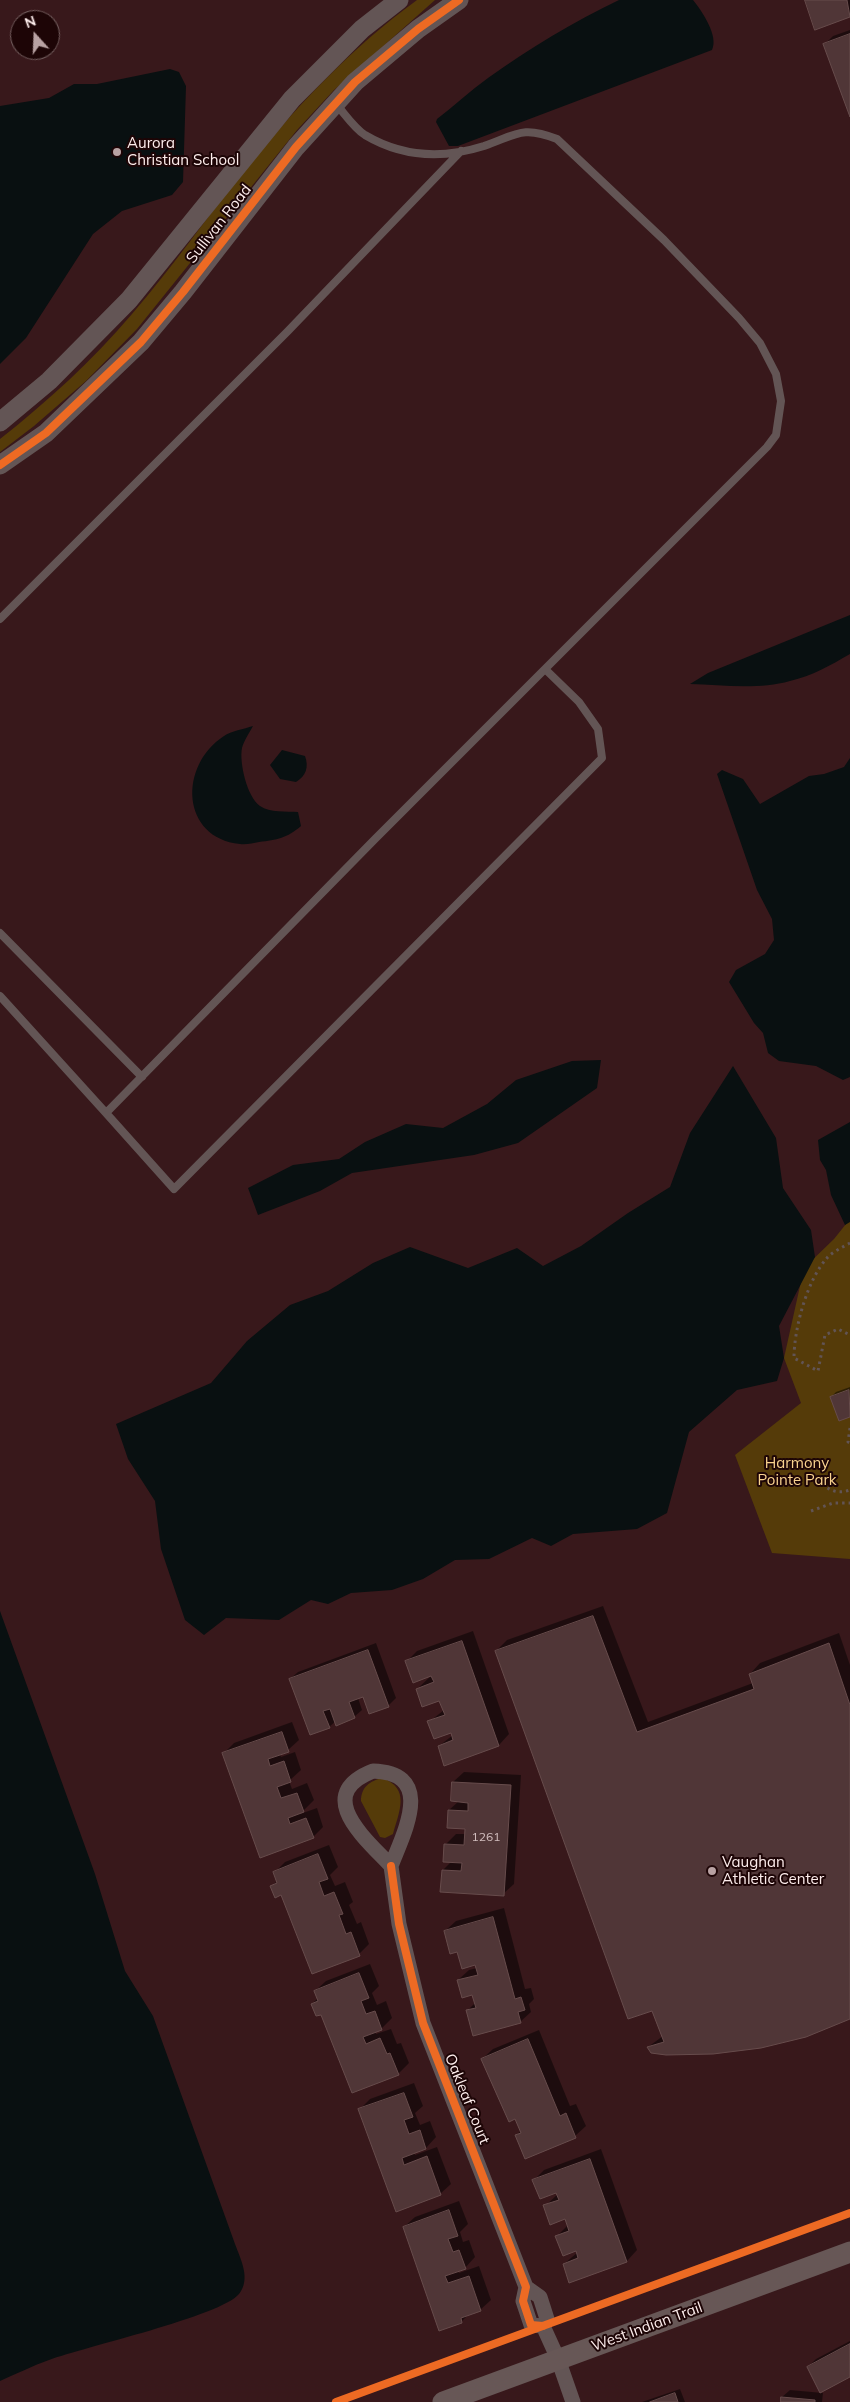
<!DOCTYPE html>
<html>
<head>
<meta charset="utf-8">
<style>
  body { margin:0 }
  #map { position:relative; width:850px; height:2402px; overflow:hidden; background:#38181b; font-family:Mulish,sans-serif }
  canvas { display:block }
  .north { position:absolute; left:10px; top:10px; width:50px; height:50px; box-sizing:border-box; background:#1d0506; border:1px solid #776262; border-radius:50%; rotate:340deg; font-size:14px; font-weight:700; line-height:20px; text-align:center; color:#fdedec }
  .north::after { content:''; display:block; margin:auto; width:18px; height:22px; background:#b8a2a3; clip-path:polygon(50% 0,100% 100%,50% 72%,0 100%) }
</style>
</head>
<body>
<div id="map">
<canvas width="850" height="2402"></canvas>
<div class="north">N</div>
</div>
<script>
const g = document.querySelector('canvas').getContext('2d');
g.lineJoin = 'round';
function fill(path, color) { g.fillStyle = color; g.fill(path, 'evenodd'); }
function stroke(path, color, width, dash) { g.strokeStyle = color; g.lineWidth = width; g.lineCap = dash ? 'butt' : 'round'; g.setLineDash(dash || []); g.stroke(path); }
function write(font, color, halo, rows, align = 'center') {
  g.font = font + ' Mulish,sans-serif'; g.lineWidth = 4; g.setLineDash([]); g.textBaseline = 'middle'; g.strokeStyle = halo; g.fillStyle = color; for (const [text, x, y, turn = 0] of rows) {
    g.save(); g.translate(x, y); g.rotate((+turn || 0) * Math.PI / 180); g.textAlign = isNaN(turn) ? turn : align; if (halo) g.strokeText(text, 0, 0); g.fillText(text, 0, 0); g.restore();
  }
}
const green = new Path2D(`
  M 417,0 L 435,0 L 334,90 L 297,130 L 137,329 L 86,381 L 34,426 L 0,452 L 0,439 C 47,402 93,360 132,314 C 172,268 206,218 244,171 C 295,108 351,48 417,0 Z
  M 850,1219 L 850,1559 L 772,1553 L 735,1455 L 801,1403 L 784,1358 L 804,1268 L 834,1239 Z
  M 382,1778 C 411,1788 399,1812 393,1834 L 385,1838 L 380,1837 L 361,1801 C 361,1787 370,1781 382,1778 Z`);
const water = new Path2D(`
  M 619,0 L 693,0 C 702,11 719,36 712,50 L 458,146 L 449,146 L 436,122 L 437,119 C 454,106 470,91 488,78 C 530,48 573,22 619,0 Z
  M 170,69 L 179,72 L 186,86 L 183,182 L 172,195 L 122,211 L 93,234 L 26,338 L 0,364 L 0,106 L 49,98 L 74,84 L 97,84 Z
  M 850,615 L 850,654 C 831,665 812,676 790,681 C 758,690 722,685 690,684 L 708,673 Z
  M 253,726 C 249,733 244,741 242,748 C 239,762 247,797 260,806 C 270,813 286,811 298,812 L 301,826 C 287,838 277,840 259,842 C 253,843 246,845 240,844 C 181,838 178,766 224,736 C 231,731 244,729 253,726 Z
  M 282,750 L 305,756 C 309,767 306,776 296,782 L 280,779 L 270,765 Z
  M 850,758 L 850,1077 L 843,1080 L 816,1066 L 779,1061 L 768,1053 L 763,1033 L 754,1023 L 729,982 L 736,970 L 765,954 L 774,940 L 772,919 L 757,890 L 717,774 L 722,770 L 743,779 L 760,804 L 809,776 L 824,774 L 844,767 Z
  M 601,1060 L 597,1088 L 518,1143 L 474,1155 L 352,1173 L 320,1191 L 258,1215 L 248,1188 L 293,1165 L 339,1159 L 365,1142 L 406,1124 L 443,1128 L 487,1104 L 516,1080 L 572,1061 Z
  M 733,1066 L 776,1138 L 783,1188 L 811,1230 L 815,1257 L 779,1326 L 784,1358 L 777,1381 L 737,1390 L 689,1432 L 667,1513 L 637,1529 L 573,1534 L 551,1546 L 532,1538 L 489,1559 L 455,1560 L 423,1579 L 392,1590 L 351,1593 L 328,1604 L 311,1600 L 279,1620 L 226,1618 L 204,1635 L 185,1620 L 161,1549 L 155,1501 L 128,1459 L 116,1424 L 211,1383 L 247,1341 L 290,1305 L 328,1291 L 373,1263 L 410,1247 L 468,1268 L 517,1248 L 543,1266 L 581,1246 L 628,1213 L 670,1187 L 690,1133 Z
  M 850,1122 L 850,1222 L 845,1225 L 831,1195 L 826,1170 L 820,1160 L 818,1140 Z
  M 0,1611 L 95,1874 L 125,1971 L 153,2016 L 235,2244 C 241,2260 251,2279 239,2294 C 221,2316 84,2347 49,2360 C 32,2366 16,2374 0,2381 Z`);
const shadow = new Path2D(`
  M 806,0 L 850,0 L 850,16 L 816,28 Z
  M 850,30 L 850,114 L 825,44 L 833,36 Z
  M 850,1387 L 850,1416 L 839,1419 L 831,1397 L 836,1392 Z
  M 603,1606 L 648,1722 L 753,1683 L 750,1674 L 760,1663 L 839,1633 L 850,1665 L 850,2017 L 648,2047 L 663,2036 L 496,1651 L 507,1640 Z
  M 473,1631 L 509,1734 L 499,1745 L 445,1764 L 439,1746 L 453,1735 L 452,1732 L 429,1722 L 444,1710 L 440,1699 L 417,1689 L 432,1675 L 407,1661 L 417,1651 Z
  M 376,1643 L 396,1698 L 388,1706 L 364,1696 L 358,1698 L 362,1710 L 354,1717 L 336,1721 L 329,1727 L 290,1679 L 298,1672 Z
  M 292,1722 L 299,1740 L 288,1750 L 280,1754 L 281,1757 L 295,1752 L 301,1770 L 289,1781 L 292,1789 L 307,1783 L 314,1800 L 300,1814 L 317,1808 L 323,1827 L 313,1837 L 261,1856 L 224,1753 L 234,1743 Z
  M 464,1772 L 521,1775 L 514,1884 L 503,1894 L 443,1870 L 451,1862 L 446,1844 L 456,1834 L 465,1834 L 466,1828 L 449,1810 L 459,1801 L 453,1782 Z
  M 329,1845 L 338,1867 L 330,1875 L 335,1886 L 345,1882 L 353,1902 L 349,1905 L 357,1924 L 361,1922 L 369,1944 L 359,1954 L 272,1886 L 277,1881 L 274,1873 L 285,1862 Z
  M 504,1908 L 525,1989 L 531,1988 L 534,1999 L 529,2004 L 531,2012 L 520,2022 L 468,2010 L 476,2002 L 473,1993 L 458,1980 L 469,1970 L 477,1968 L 476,1963 L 458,1950 L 445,1931 L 456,1921 Z
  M 370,1964 L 379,1986 L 372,1993 L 377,2005 L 386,2001 L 392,2018 L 382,2028 L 375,2031 L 376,2034 L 391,2029 L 397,2044 L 401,2043 L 409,2063 L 398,2074 L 312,2004 L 318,1998 L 315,1991 L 326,1981 Z
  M 539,2030 L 570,2106 L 576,2104 L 586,2126 L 575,2136 L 516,2135 L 521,2131 L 516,2118 L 482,2059 L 493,2049 Z
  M 414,2083 L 423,2106 L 415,2113 L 420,2125 L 430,2121 L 436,2137 L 426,2148 L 414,2152 L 415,2155 L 437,2147 L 451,2184 L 440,2194 L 397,2210 L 359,2110 L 370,2099 Z
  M 601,2149 L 637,2250 L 627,2261 L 570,2281 L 564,2264 L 578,2252 L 557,2236 L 567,2226 L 566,2218 L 545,2206 L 558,2194 L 557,2191 L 534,2180 L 544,2170 Z
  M 459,2201 L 468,2224 L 460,2232 L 463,2242 L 469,2240 L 475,2257 L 465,2268 L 457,2270 L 459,2273 L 479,2266 L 491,2300 L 480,2310 L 469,2314 L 461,2322 L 404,2227 L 415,2217 Z
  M 850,2341 L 850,2376 L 808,2367 L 816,2359 Z
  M 680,2389 L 685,2402 L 642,2402 Z
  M 790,2390 L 823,2393 L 822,2402 L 782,2402 L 782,2397 Z`);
const building = new Path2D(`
  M 805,0 L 847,0 L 850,17 L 815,30 Z
  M 850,34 L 850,117 L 823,44 Z
  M 849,1390 L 850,1417 L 839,1421 L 830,1397 Z
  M 593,1616 L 637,1732 L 754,1689 L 749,1674 L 829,1643 L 850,1705 L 850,2019 L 806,2037 L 761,2048 L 713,2054 L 666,2055 L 651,2053 L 647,2047 L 664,2042 L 652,2011 L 628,2019 L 495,1651 Z
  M 462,1641 L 499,1746 L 444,1766 L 438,1746 L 453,1740 L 451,1733 L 434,1739 L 427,1721 L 445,1715 L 439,1701 L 422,1707 L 416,1689 L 434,1682 L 431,1676 L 413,1683 L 405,1661 Z
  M 368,1650 L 389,1707 L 369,1714 L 363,1697 L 349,1702 L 355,1718 L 336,1726 L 330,1709 L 323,1711 L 330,1728 L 310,1735 L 289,1679 Z
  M 282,1732 L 289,1752 L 268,1759 L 270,1766 L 284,1761 L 291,1782 L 277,1787 L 281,1798 L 297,1793 L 304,1812 L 288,1818 L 290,1824 L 306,1818 L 314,1838 L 260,1858 L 222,1753 Z
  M 452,1782 L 511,1785 L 504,1896 L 440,1892 L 442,1870 L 461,1871 L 462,1863 L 443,1862 L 444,1844 L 464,1845 L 465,1829 L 447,1828 L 448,1810 L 468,1811 L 468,1803 L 451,1801 Z
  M 318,1854 L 328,1879 L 319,1882 L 324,1896 L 334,1892 L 343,1914 L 339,1915 L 346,1934 L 351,1932 L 360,1956 L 312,1974 L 281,1895 L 275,1898 L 270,1886 L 277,1883 L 273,1872 Z
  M 493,1917 L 515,1999 L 521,1997 L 525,2010 L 518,2012 L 521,2023 L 473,2036 L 466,2010 L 476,2008 L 472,1995 L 462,1998 L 457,1980 L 478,1975 L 475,1965 L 462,1969 L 457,1952 L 450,1954 L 444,1931 Z
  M 359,1973 L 369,1998 L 361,2001 L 366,2014 L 375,2011 L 382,2030 L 363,2037 L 366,2044 L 380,2038 L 387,2054 L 390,2053 L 399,2075 L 352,2093 L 321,2015 L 316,2016 L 311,2004 L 318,2001 L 314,1991 Z
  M 528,2039 L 560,2116 L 566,2113 L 576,2138 L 525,2159 L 515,2135 L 521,2133 L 515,2119 L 509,2122 L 481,2059 Z
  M 404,2093 L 413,2117 L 404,2120 L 409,2134 L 420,2130 L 426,2149 L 402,2158 L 404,2165 L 427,2156 L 441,2195 L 396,2212 L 358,2109 Z
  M 590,2159 L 627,2262 L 569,2283 L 563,2264 L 578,2258 L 576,2251 L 563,2256 L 555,2236 L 569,2231 L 565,2219 L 550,2225 L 543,2205 L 559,2200 L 556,2193 L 540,2199 L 532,2180 Z
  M 449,2210 L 458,2236 L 448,2239 L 453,2252 L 459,2250 L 466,2269 L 445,2276 L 448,2283 L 469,2276 L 481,2311 L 461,2318 L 462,2323 L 439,2331 L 403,2227 Z
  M 850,2344 L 850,2377 L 820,2393 L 807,2367 Z
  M 675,2393 L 678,2402 L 650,2402 Z
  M 781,2397 L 815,2400 L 815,2402 L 781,2402 Z`);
const path = new Path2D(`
  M 850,1243 C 843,1247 832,1252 827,1258 C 807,1280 794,1329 794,1358 L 818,1371 L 825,1335 L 838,1329 L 850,1335
  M 850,1428 L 848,1442 L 850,1443
  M 817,1480 C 828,1489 835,1495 850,1490
  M 811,1511 L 833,1503 L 850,1503`);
const service = new Path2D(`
  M 0,619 L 288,331 L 461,151
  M 0,933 L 142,1077
  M 0,996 L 106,1113 L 376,838 L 767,447 L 776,435 L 781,401 L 776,374 L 760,343 L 739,318 L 664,240 L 557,139 C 522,125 516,135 484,146 C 443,159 402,157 365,135 C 354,128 345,114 336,104
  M 106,1113 L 174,1189 L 602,758 L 598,729 L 579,702 L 545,669`);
const minor = new Path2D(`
  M 373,1771 C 436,1773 404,1832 391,1866 C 366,1839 312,1795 373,1771 Z
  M 391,1866 L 399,1924 L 423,2023 L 526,2287 L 523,2301 L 531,2325 L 543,2326
  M 526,2287 L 540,2297 L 547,2319 L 543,2326
  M 543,2326 L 558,2359 L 573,2402`);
const tertiary = new Path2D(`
  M 0,422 L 49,381 L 129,300 L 292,99 L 362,29 L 399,0
  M 0,465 L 46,433 L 141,342 L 183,292 L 296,147 L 355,82 L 418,29 L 459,0`);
const secondary = new Path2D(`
  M 443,2402 L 850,2252`);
const cycleway = new Path2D(`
  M 0,465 L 46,433 L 141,342 L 183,292 L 296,147 L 355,82 L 418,29 L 459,0
  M 391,1866 L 399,1924 L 423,2023 L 526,2287 L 523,2301 L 531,2325 L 543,2326
  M 336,2402 L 850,2213`);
const markers = [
  [117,152,5,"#b8a2a3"],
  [712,1871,5,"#b8a2a3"]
];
const numberNames = [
  ["1261",486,1837]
];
const poiNames = [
  ["Aurora",127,143],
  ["Christian School",127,160],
  ["Vaughan",722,1862],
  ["Athletic Center",722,1879]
];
const streetNames = [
  ["Sullivan Road",219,224,-52],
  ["Oakleaf Court",467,2099,68],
  ["West Indian Trail",647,2327,-20]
];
const parkNames = [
  ["Harmony",797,1463],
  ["Pointe Park",797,1480]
];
fill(green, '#553b09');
fill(water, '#091011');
fill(shadow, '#0007');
fill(building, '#503637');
stroke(building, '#674c4c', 1);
stroke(path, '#625454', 3, [2.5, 4]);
stroke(service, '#635555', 8);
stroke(minor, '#635555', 15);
stroke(tertiary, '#635555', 19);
stroke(secondary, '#675756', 21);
stroke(cycleway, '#ed6a23', 8);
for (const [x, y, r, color] of markers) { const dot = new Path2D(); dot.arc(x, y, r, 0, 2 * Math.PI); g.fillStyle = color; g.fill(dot); stroke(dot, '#1d0506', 2); }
write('12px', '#d2bfbf', null, numberNames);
write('15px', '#fdedec', '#1d0506', poiNames, 'left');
write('15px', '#fdedec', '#1d0506', streetNames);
write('15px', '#fad38f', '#1d0506', parkNames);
</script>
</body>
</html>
